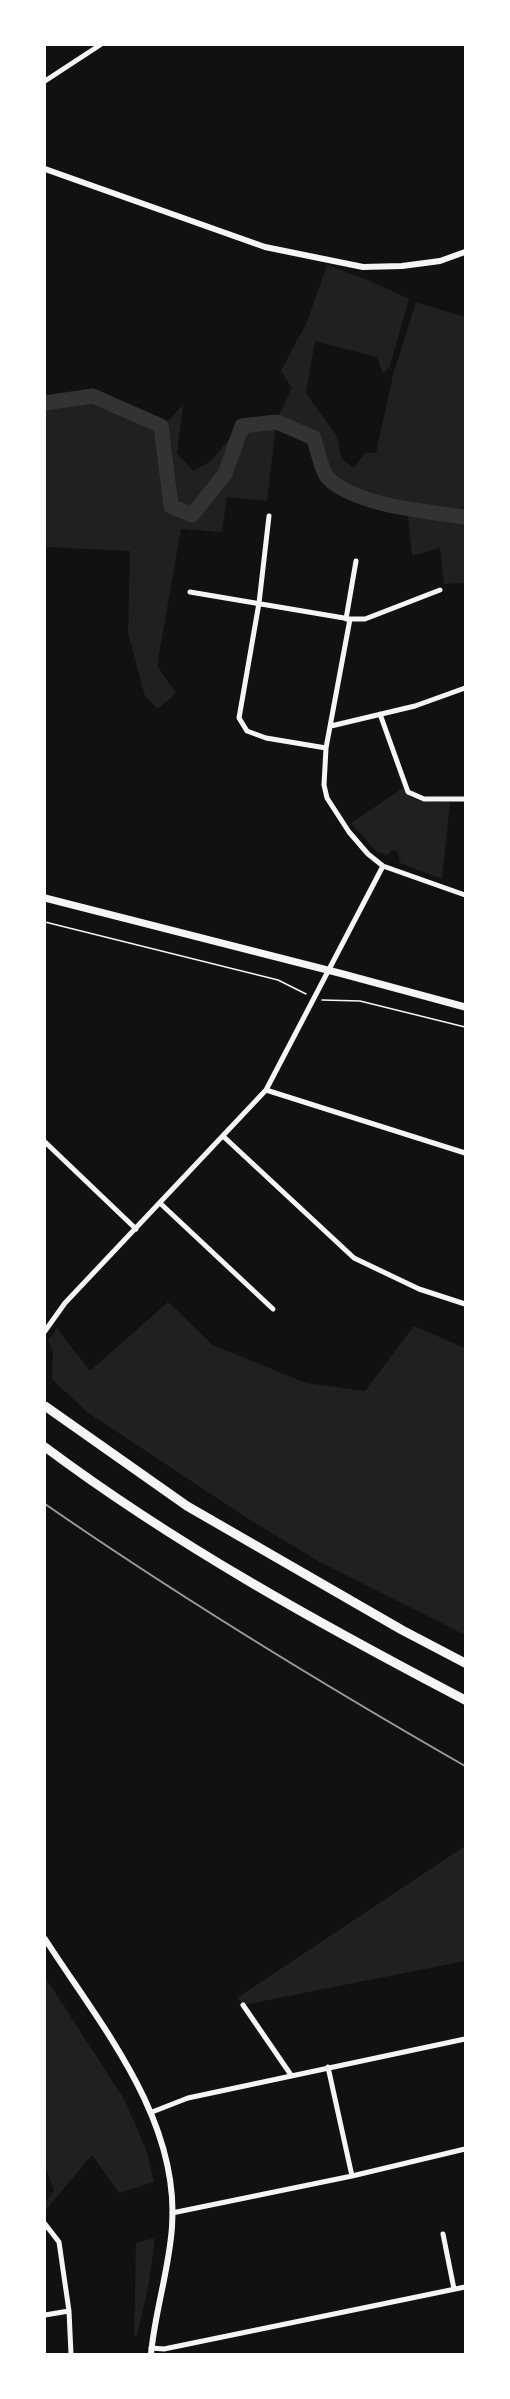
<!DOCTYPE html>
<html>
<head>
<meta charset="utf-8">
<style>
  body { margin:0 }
  #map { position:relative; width:510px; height:2399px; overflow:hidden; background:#111; font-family:"Archivo Narrow",sans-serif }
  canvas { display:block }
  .frame { position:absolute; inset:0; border:46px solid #fff; pointer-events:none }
</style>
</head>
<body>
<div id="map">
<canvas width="510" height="2399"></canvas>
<div class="frame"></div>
</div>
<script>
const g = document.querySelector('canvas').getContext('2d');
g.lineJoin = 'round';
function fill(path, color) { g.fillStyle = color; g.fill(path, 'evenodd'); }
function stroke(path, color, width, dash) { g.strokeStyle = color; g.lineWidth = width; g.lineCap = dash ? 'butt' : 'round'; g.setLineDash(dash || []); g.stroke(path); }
const green = new Path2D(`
  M 327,265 L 368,280 L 409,299 L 390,366 L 383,374 L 377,357 L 315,341 L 306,393 L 336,435 L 342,459 L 354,468 L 366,452 L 376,453 L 393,375 L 416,302 L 465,317 L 465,510 L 419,504 L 358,490 L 330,475 L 316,434 L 278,417 L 292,388 L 281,371 L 307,322 Z
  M 93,398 L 158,428 L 169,508 L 193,517 L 227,475 L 244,429 L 276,425 L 267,501 L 227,497 L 222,532 L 181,529 L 157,666 L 176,693 L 158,709 L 145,696 L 128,633 L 130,551 L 45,547 L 45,406 Z
  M 183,405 L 177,453 L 193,471 L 211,461 L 240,426 L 222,473 L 191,513 L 173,504 L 163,426 Z
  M 408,516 L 465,520 L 465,583 L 444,584 L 440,548 L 412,556 Z
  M 403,788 C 413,805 432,802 450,802 L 442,879 L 400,863 L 398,852 L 393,850 L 387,855 L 377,852 L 351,823 Z
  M 168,1302 L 213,1345 L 306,1383 L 365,1391 L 414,1326 L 465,1348 L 465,1635 L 318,1561 L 247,1518 L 87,1412 L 52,1379 L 53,1351 L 48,1341 L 57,1328 L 90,1371 Z
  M 465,1846 L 465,1961 L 243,2005 L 237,1998 Z
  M 45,1977 L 124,2099 L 147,2152 L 154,2182 L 119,2193 L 92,2155 L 45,2211 L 45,2203 L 54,2190 L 45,2167 Z
  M 155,2238 L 149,2283 L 137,2336 L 134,2336 L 136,2243 Z`);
const river = new Path2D(`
  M 45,403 L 93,396 L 161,426 L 171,506 L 192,515 L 225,474 L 242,426 L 277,422 L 314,438 C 317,448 322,472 328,478 C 354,505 428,512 465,517`);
const path = new Path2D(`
  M 45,922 L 278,980 L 306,994
  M 322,1000 L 360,1001 L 465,1027`);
const minor = new Path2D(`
  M 45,81 L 100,45
  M 269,516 L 259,603 L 239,718 L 247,731 L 266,738 L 326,748
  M 190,592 L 350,619 L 365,619 L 440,590
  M 346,619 L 356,561
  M 350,619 L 326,748 L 324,785 L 327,798 L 349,832 L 368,854 L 383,866 L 465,895
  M 380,714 L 408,792 L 424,799 L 465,799
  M 331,726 L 415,706 L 465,688
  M 266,1090 L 465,1153
  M 224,1137 L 354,1258 L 419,1289 L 465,1304
  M 45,1142 L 136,1229
  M 161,1204 L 273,1309
  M 45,1331 L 65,1303 L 266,1090 L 383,866
  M 243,2005 L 291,2075
  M 328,2067 L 352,2176
  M 152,2112 L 188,2098 L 465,2039
  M 172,2213 L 352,2176 L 465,2149
  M 45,2224 L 59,2242 L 69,2311 L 71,2354
  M 443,2234 L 454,2289
  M 45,2315 L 69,2311
  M 151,2348 L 164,2349 L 465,2287`);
const tertiary = new Path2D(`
  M 45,169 L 265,247 L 363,267 L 402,266 L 440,261 L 465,252
  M 45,1939 C 101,2026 180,2119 172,2227 C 169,2270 155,2311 151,2354`);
const secondary = new Path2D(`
  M 45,898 L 343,974 L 465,1007`);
const motorway = new Path2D(`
  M 45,1406 L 187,1506 L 402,1630 L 465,1663
  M 45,1447 C 176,1545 320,1624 465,1700`);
const rail = new Path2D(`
  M 45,1504 C 181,1598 322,1684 465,1766`);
fill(green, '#202020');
stroke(river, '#333', 15);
stroke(path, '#f5f5f5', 1.5);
stroke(minor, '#f5f5f5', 5);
stroke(tertiary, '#f5f5f5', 6);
stroke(secondary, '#f5f5f5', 7);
stroke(motorway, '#f5f5f5', 9);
stroke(rail, '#9a9a9a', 2);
</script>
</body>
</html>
